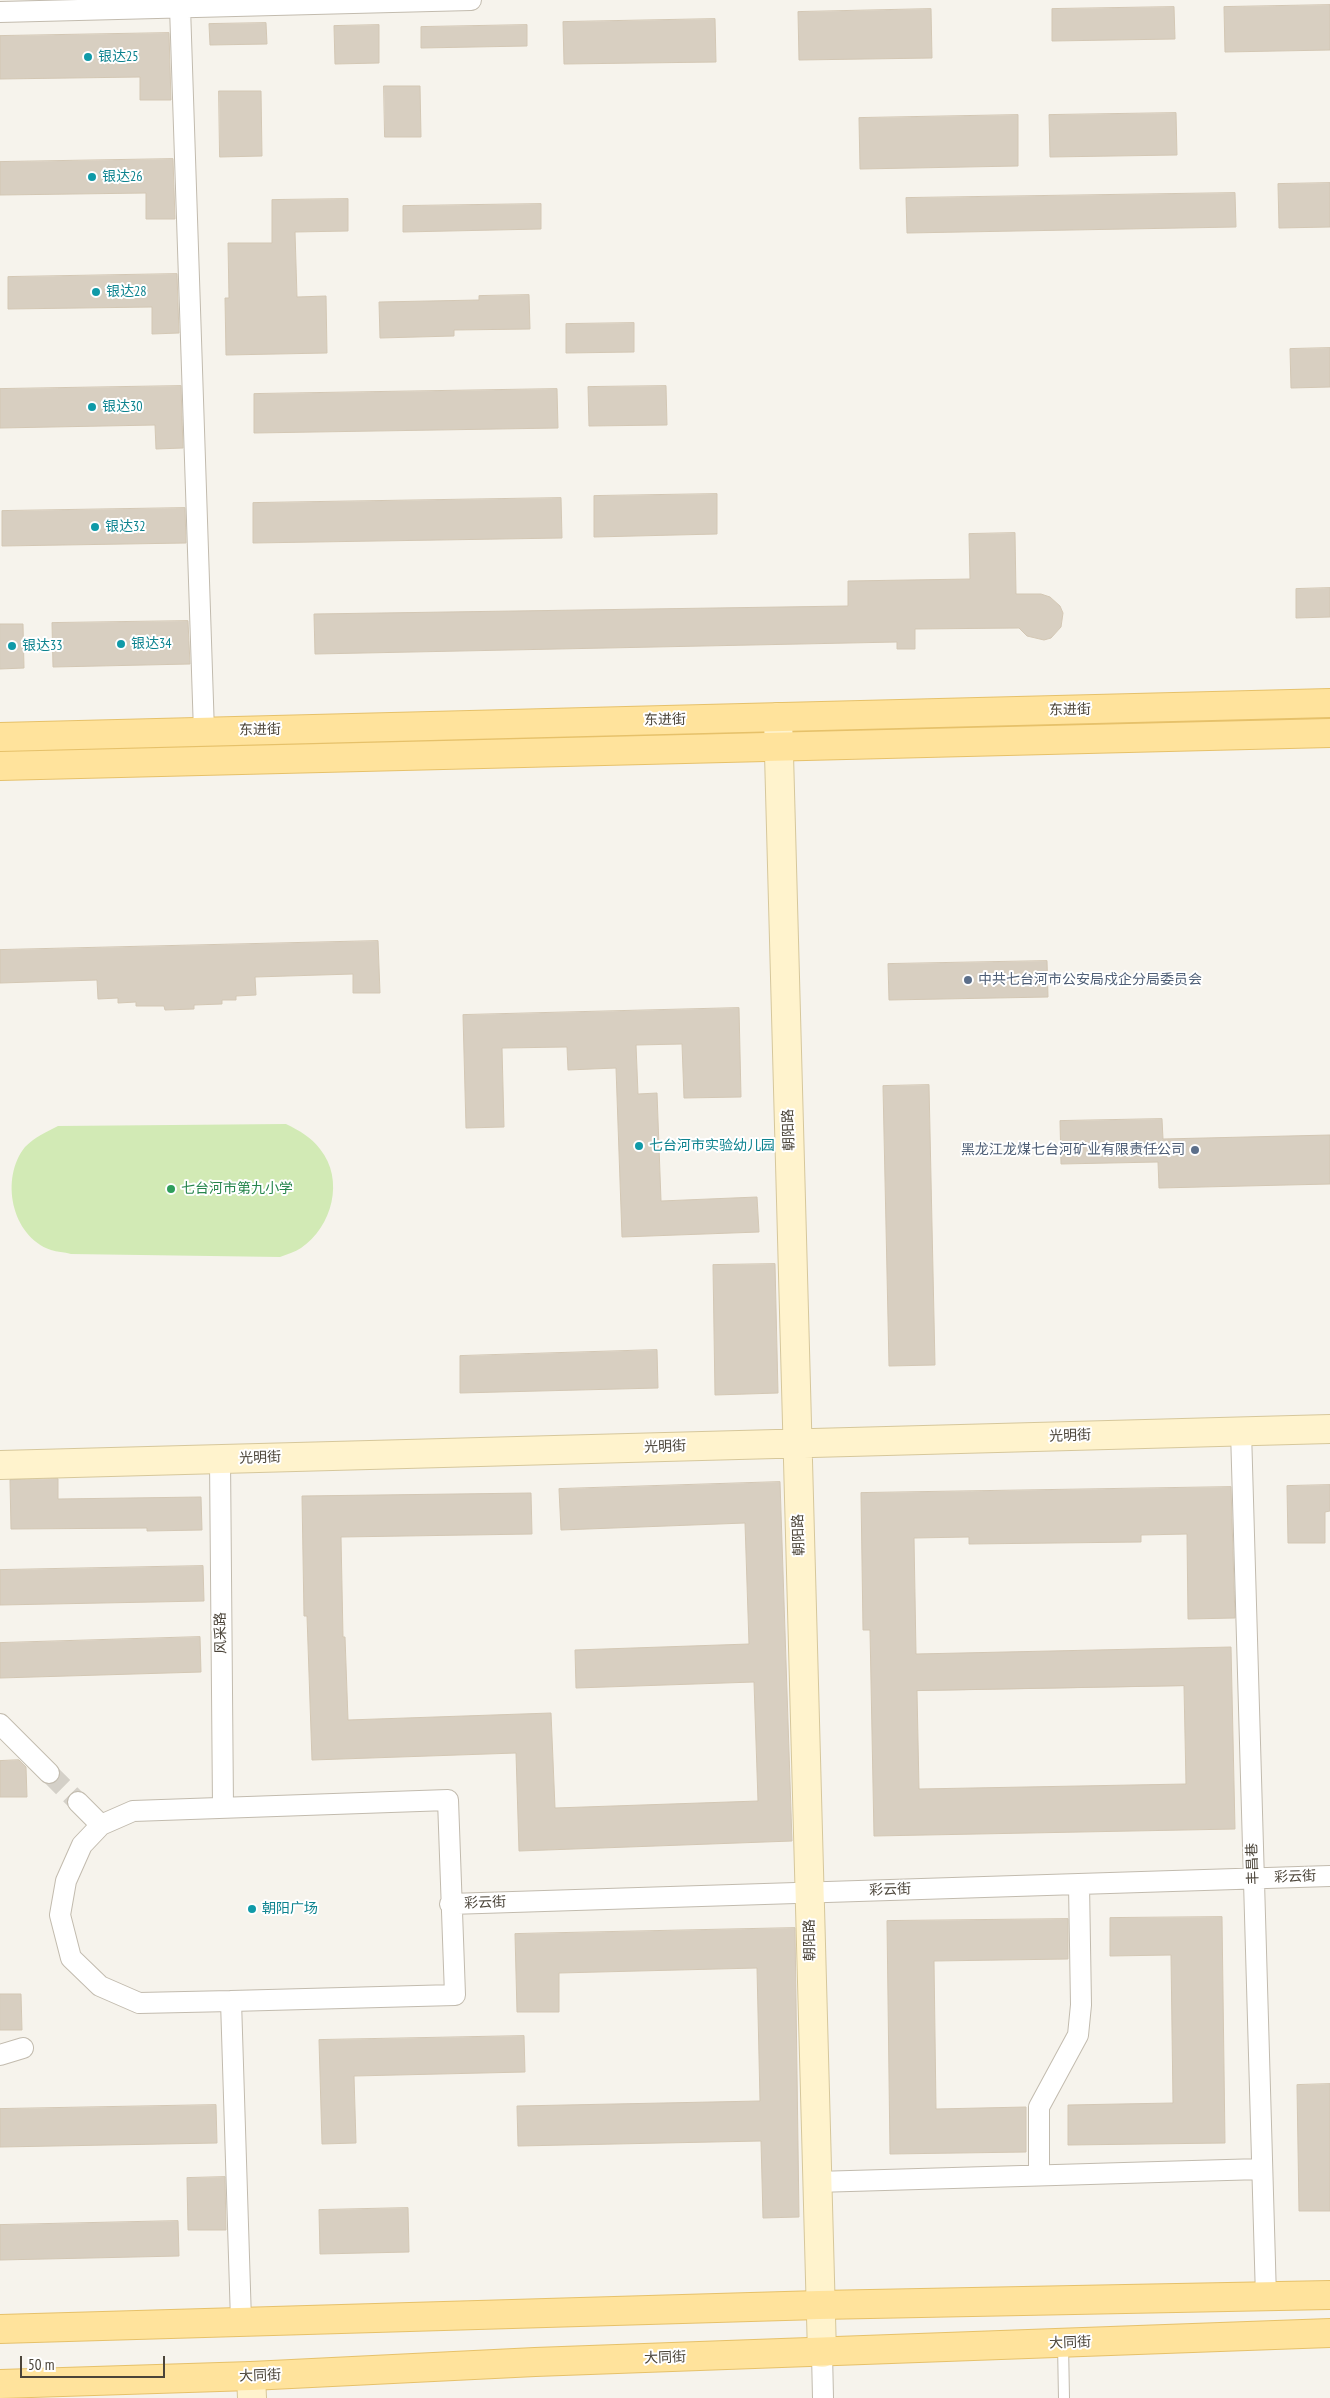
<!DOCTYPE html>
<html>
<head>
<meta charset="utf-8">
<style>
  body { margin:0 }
  #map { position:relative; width:1330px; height:2398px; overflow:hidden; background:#f6f3ec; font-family:"PT Sans Narrow",sans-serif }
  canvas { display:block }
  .scale { position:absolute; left:20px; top:2356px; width:145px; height:22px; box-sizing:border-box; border:2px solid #4b4439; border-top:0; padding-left:6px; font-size:15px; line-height:18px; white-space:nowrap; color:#4b4439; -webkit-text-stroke:4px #fff; paint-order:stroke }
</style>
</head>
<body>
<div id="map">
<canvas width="1330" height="2398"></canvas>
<div class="scale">50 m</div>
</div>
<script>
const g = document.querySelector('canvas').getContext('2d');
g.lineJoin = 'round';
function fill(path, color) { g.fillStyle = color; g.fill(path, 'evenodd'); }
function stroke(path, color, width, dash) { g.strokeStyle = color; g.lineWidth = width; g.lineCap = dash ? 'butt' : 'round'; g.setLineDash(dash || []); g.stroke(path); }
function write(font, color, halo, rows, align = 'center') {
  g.font = font + ' "PT Sans Narrow","Noto Sans SC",sans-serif'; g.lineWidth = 4; g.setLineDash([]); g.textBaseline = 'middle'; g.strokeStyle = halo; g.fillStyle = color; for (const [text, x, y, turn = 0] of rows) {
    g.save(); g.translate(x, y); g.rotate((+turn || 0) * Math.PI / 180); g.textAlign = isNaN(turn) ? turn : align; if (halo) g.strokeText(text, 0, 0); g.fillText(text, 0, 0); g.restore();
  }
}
const green = new Path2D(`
  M 286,1124 C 300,1131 311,1137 320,1149 C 345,1180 332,1227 301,1248 C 295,1252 287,1254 280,1257 L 71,1254 C 64,1252 57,1252 51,1250 C 11,1236 0,1178 25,1147 C 35,1137 46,1132 58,1126 Z`);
const building = new Path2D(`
  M 1330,5 L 1330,50 L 1225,52 L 1224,7 Z
  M 1174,7 L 1175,39 L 1052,41 L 1052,9 Z
  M 931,9 L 932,58 L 799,60 L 798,12 Z
  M 715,19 L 716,62 L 564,64 L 563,22 Z
  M 266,23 L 267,44 L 210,45 L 209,24 Z
  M 379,25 L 379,63 L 335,64 L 334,26 Z
  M 527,25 L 527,46 L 421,48 L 421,27 Z
  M 169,33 L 171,100 L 140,100 L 140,77 L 0,79 L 0,36 Z
  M 384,86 L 420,86 L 421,137 L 385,137 Z
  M 219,91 L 261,91 L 262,156 L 220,157 Z
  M 1176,113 L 1177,155 L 1050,157 L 1049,115 Z
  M 1018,115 L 1018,166 L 860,169 L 859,118 Z
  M 173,159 L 175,219 L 146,219 L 146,193 L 0,195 L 0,162 Z
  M 1330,183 L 1330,227 L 1279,228 L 1278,184 Z
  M 1235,193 L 1236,227 L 907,233 L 906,198 Z
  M 348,199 L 348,231 L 295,232 L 297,297 L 326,296 L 327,353 L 226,355 L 225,298 L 229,298 L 228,243 L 272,243 L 272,200 Z
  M 541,204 L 541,229 L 403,232 L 403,206 Z
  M 177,274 L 179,333 L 152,334 L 152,307 L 8,309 L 8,277 Z
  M 529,295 L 530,329 L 454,330 L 454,336 L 380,338 L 379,302 L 479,300 L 479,296 Z
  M 634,323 L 634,352 L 566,353 L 566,324 Z
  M 1330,348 L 1330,387 L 1291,388 L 1290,349 Z
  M 181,386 L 183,448 L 156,449 L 155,425 L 0,428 L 0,389 Z
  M 666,386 L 667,425 L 589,426 L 588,387 Z
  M 557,389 L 558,428 L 254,433 L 254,394 Z
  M 717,494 L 717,534 L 594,537 L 594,496 Z
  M 561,498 L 562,538 L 253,543 L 253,503 Z
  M 185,508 L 186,543 L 2,546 L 2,511 Z
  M 1015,533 L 1016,594 L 1041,594 L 1050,597 L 1060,606 L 1063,613 L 1061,627 L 1051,638 L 1044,640 L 1027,636 L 1019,628 L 915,629 L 915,649 L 897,649 L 897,642 L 315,654 L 314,614 L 848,606 L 848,581 L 970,579 L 969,534 Z
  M 1330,588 L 1330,617 L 1296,618 L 1296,589 Z
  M 188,621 L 190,664 L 53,667 L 52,623 Z
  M 0,624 L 23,624 L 24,668 L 0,669 Z
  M 378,941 L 380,993 L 353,993 L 353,974 L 255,977 L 256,995 L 236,996 L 236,1000 L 222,1000 L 222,1004 L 194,1005 L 194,1009 L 165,1010 L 164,1006 L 136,1006 L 136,1002 L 118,1003 L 118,998 L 98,999 L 97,980 L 0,983 L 0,950 Z
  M 1047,961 L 1048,997 L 889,1000 L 888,964 Z
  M 739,1008 L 741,1097 L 684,1098 L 682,1044 L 636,1045 L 638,1094 L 657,1093 L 661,1201 L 757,1197 L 759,1232 L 622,1237 L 616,1068 L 568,1070 L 567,1047 L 502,1048 L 504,1127 L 466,1128 L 463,1015 Z
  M 929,1085 L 935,1365 L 889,1366 L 883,1086 Z
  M 1162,1119 L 1163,1139 L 1330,1135 L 1330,1184 L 1159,1188 L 1158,1162 L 1061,1164 L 1060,1121 Z
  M 775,1264 L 778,1393 L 715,1395 L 713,1265 Z
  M 657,1350 L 658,1388 L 460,1393 L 460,1356 Z
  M 58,1479 L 58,1499 L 201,1497 L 202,1530 L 147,1531 L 147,1528 L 11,1529 L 10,1480 Z
  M 780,1482 L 792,1841 L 519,1851 L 516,1753 L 312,1760 L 307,1616 L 304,1616 L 302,1496 L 531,1493 L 532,1534 L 341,1537 L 343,1637 L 345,1637 L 348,1720 L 551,1713 L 555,1808 L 758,1801 L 754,1682 L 576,1688 L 575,1650 L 749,1644 L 745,1523 L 561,1530 L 559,1489 Z
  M 1330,1485 L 1330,1511 L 1325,1512 L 1325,1543 L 1288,1543 L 1287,1486 Z
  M 1231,1487 L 1235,1618 L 1188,1619 L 1187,1534 L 1141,1535 L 1141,1542 L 969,1544 L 969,1537 L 914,1538 L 916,1654 L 1231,1647 L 1235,1829 L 874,1836 L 870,1630 L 863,1630 L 861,1493 ZM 1184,1686 L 1186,1784 L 919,1789 L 917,1691 Z
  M 203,1566 L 204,1601 L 0,1605 L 0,1570 Z
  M 200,1637 L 201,1672 L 0,1678 L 0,1643 Z
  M 19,1760 L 26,1767 L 27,1797 L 0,1797 L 0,1761 Z
  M 1222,1917 L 1225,2143 L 1068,2145 L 1068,2105 L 1173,2103 L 1171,1955 L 1110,1956 L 1110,1918 Z
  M 1068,1919 L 1068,1959 L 934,1961 L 936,2109 L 1026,2107 L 1026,2152 L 890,2154 L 887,1921 Z
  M 795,1928 L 799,2217 L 763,2218 L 761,2141 L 518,2146 L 517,2106 L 760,2101 L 757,1968 L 559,1973 L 559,2012 L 517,2012 L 515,1934 Z
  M 0,1994 L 21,1994 L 22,2030 L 0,2030 Z
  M 524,2036 L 525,2072 L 354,2076 L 356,2143 L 322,2144 L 319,2040 Z
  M 1330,2084 L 1330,2211 L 1299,2211 L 1297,2085 Z
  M 216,2105 L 217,2143 L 0,2147 L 0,2109 Z
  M 225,2177 L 226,2230 L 188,2230 L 187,2178 Z
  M 408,2208 L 409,2252 L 320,2254 L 319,2210 Z
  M 178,2221 L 179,2256 L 0,2260 L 0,2225 Z`);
const streetTunnel = new Path2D(`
  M 49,1773 L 78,1802`);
const lane = new Path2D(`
  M 1063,2344 L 1064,2398`);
const street = new Path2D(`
  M 180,7 L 204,732
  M 0,12 L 471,0
  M 1241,1431 L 1266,2297
  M 220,1459 L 223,1807
  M 0,1724 L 49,1773
  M 78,1802 L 101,1825
  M 450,1904 L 1330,1876
  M 231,2001 L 455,1995 L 448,1800 L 133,1811 L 101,1825 L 82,1845 L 66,1881 L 60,1915 L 71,1958 L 100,1986 L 139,2003 L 231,2001 L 241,2321
  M 0,2055 L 23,2048
  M 1039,2175 L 1039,2107 L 1078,2035 L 1081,2005 L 1079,1884
  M 816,2182 L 1261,2169
  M 822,2353 L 823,2398`);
const secondary = new Path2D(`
  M 778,717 L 822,2353
  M 0,1465 L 1330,1429
  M 251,2376 L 252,2398`);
const primary = new Path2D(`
  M 0,737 L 1330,703
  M 0,766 L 1330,733
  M 0,2329 L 819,2305 L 1330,2295
  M 0,2384 L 251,2376 L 535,2362 L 1330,2333`);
const markers = [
  [88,57,5,"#0f9aa8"],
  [92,177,5,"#0f9aa8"],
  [96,292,5,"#0f9aa8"],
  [92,407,5,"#0f9aa8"],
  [95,527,5,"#0f9aa8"],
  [121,644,5,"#0f9aa8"],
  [12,646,5,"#0f9aa8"],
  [968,980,5,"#5c6f8a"],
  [639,1146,5,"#0f9aa8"],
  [1195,1150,5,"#5c6f8a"],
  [171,1189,5,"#2e9e5b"],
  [252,1909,5,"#0f9aa8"]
];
const cultureNames = [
  ["银达25",98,57],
  ["银达26",102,177],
  ["银达28",106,292],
  ["银达30",102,407],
  ["银达32",105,527],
  ["银达34",131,644],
  ["银达33",22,646],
  ["七台河市实验幼儿园",649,1146],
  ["朝阳广场",262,1909]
];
const streetNames = [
  ["东进街",1070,710,-1],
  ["东进街",665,720,-1],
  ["东进街",260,730,-1],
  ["朝阳路",789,1130,-92],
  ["光明街",1070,1436,-2],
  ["光明街",665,1447,-2],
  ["光明街",260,1458,-2],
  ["朝阳路",799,1535,-92],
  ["风采路",221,1633,-91],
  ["丰昌巷",1253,1864,-92],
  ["彩云街",1295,1877,-2],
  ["彩云街",890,1890,-2],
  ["彩云街",485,1903,-2],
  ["朝阳路",810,1940,-91],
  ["大同街",1070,2343,-2],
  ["大同街",665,2358,-2],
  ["大同街",260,2376,-2]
];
const serviceNames = [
  ["中共七台河市公安局戍企分局委员会",978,980],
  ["黑龙江龙煤七台河矿业有限责任公司",1185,1150,"right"]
];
const leisureNames = [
  ["七台河市第九小学",181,1189]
];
fill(green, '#d2eab5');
fill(building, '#d8cfc1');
stroke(building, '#d3c7b4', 1);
stroke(streetTunnel, '#d4d0c8', 20, [20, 10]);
stroke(lane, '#c2bbae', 12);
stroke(street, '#c2bbae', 22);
stroke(secondary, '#d6c79b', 30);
stroke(primary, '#e6c16a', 30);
stroke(lane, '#fff', 10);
stroke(street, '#fff', 20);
stroke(secondary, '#fff3cd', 28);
stroke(primary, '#ffe39c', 28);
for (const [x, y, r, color] of markers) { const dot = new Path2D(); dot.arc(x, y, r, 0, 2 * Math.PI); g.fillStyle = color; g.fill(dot); stroke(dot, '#fff', 2); }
write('14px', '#0d838f', '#fff', cultureNames, 'left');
write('14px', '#4b4439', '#fff', streetNames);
write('14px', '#4e5e75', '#fff', serviceNames, 'left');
write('14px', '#27864d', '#fff', leisureNames, 'left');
</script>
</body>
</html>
